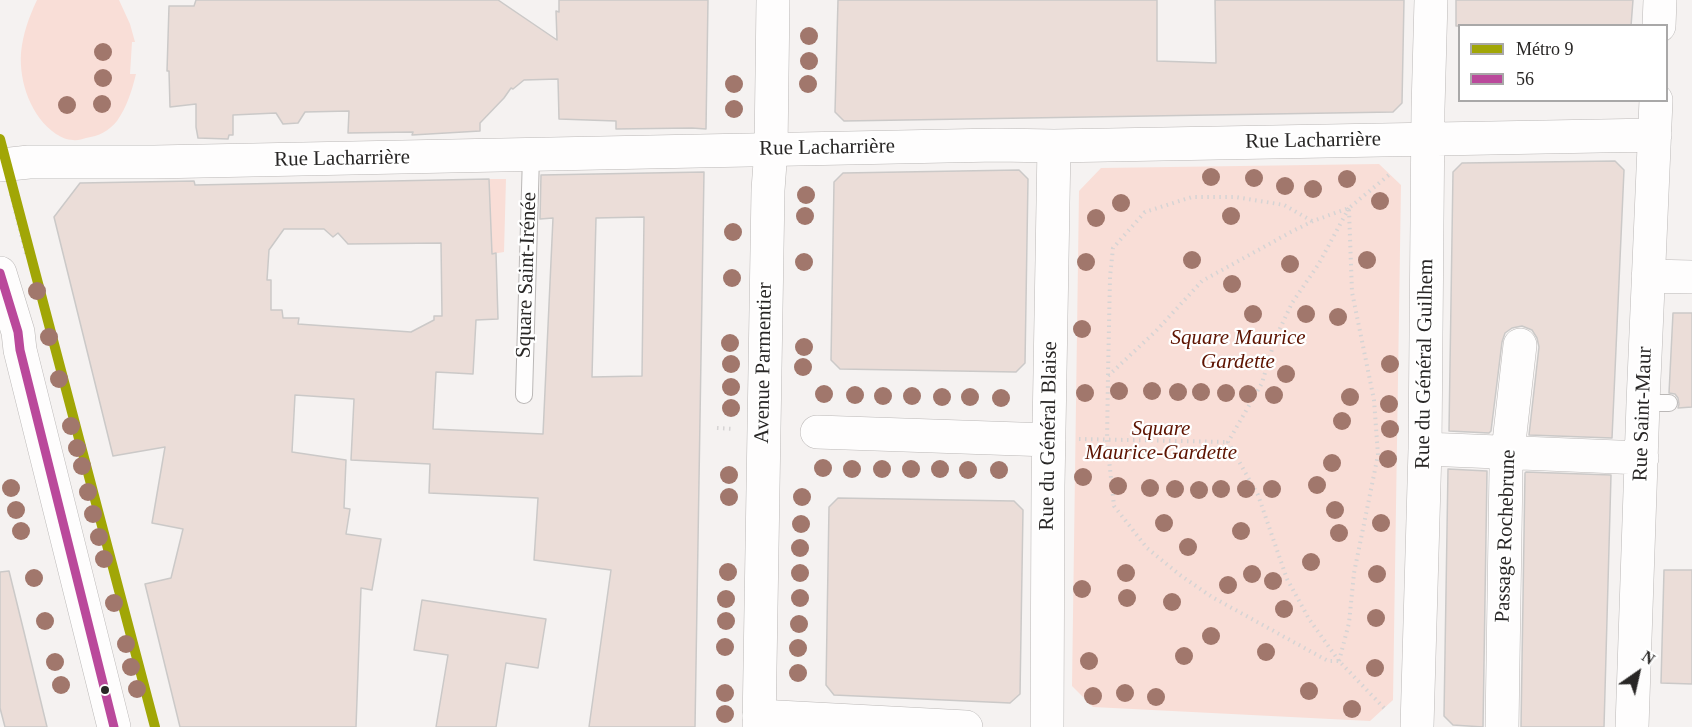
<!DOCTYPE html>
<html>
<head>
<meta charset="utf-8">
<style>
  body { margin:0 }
  #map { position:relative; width:1692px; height:727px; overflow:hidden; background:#f5f2f1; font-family:Georgia,serif }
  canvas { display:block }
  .legend { position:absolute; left:1458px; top:24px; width:210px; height:78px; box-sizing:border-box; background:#fff; border:2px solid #a9a8a8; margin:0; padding:8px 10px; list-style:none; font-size:18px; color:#282625 }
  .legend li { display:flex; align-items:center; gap:12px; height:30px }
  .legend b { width:30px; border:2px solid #a9a8a8 }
  .north { position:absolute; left:1608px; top:643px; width:60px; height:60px; -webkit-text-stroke:4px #fff; paint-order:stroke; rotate:34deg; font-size:16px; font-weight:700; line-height:24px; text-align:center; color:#282625 }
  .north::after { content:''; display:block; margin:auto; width:21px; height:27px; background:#282625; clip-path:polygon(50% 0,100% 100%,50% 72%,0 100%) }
</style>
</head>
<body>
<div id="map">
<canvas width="1692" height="727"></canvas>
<ul class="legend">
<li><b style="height:8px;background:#a1a606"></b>Métro 9</li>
<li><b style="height:8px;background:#ba499b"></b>56</li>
</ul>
<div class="north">N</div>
</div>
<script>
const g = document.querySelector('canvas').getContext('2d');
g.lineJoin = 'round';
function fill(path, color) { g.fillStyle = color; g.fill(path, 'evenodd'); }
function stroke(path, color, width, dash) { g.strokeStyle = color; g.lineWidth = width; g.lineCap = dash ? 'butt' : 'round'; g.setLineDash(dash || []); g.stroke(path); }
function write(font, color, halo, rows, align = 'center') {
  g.font = font + ' Georgia,serif'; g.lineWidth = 4.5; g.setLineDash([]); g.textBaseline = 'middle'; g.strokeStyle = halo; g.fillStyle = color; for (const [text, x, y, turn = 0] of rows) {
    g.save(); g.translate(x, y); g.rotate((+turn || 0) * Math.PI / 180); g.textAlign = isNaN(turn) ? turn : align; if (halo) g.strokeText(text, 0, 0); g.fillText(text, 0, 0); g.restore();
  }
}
const green = new Path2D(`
  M 37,0 L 119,0 L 130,24 L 135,42 L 132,42 L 130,74 L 136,74 C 132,90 127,107 117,121 C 109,131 99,136 86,138 C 82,139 77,141 73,140 C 67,140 61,137 56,134 C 31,117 19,82 21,53 C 23,33 29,17 37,0 Z
  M 1379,164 L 1401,185 L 1393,700 L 1370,721 L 1093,707 L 1072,686 L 1079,191 L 1101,168 Z
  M 489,179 L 506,179 L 504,252 L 492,254 Z`);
const building = new Path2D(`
  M 196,0 L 498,0 L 557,40 L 556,11 L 559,12 L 559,0 L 708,0 L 706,129 L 692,128 L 616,129 L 616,121 L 559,119 L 558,79 L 524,80 L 513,89 L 511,88 L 504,98 L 480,123 L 480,131 L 412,135 L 413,132 L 348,133 L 349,111 L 305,112 L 298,123 L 283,124 L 276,113 L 233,115 L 233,135 L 229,135 L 228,139 L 198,138 L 196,127 L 196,104 L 170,107 L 169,71 L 167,71 L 169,6 L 194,6 Z
  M 838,0 L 1157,0 L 1157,61 L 1216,63 L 1215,0 L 1404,0 L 1402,103 L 1393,112 L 844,121 L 835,112 Z
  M 1456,0 L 1633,0 L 1631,26 L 1456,26 Z
  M 1615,161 L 1624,170 L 1612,438 L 1529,435 L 1539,347 L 1537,338 L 1532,330 L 1522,326 L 1512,328 L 1505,333 L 1502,342 L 1491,431 L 1489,433 L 1449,431 L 1453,172 L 1462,163 Z
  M 1019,170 L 1028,179 L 1025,363 L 1016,372 L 840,369 L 831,360 L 834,182 L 843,173 Z
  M 704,172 L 695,727 L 589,727 L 611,570 L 534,560 L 538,498 L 429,493 L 430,464 L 351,460 L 354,399 L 295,395 L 292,452 L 346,460 L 344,508 L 350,509 L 346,534 L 381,539 L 372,590 L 361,588 L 356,727 L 180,727 L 145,584 L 171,578 L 183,529 L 152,523 L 165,447 L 113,456 L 54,217 L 80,183 L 194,181 L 195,185 L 489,179 L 492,254 L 496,253 L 498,319 L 476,320 L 473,374 L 436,372 L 433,429 L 543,434 L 553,218 L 540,219 L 541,175 ZM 644,217 L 642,376 L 592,377 L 596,218 ZM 284,229 L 324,229 L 333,237 L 338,233 L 348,244 L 441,243 L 442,316 L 434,316 L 434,320 L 411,332 L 298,324 L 299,318 L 283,318 L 282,310 L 271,310 L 271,280 L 267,280 L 269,250 Z
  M 1673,313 L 1692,313 L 1692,407 L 1678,408 L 1679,404 L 1678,398 L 1675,394 L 1669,393 Z
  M 1448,469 L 1487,471 L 1483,727 L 1453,725 L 1444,716 Z
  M 1526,472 L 1611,475 L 1604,727 L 1521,727 L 1525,473 Z
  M 838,498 L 1014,501 L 1023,510 L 1020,694 L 1010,703 L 834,695 L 826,685 L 829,507 Z
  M 1664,570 L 1692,570 L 1692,684 L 1661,683 Z
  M 9,571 L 24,632 L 47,727 L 5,727 L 0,708 L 0,572 Z
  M 422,600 L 546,619 L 538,668 L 506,663 L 496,727 L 436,727 L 448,655 L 414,650 Z`);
const path = new Path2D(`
  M 11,194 L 26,254
  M 1108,375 L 1110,277 L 1113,248 L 1145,212 L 1192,197 L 1236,197 L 1284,205 L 1312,221
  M 717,428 L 734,429
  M 1079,439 L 1228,442
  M 1339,661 L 1309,619 L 1287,579 L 1258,495 L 1228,442 L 1262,383 L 1275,339 L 1292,303 L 1318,265 L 1349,208
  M 1339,661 L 1349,623 L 1354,573 L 1378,455 L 1374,400 L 1352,292 L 1349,210
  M 1384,708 L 1339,661 L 1328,661 L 1212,597 L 1180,575 L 1147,548 L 1114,506 L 1107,441 L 1108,376 L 1156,331 L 1202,281 L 1291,232 L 1313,221 L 1349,208 L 1390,174`);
const lane = new Path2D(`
  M 524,395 L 531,156
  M 1643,403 L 1669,403`);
const street = new Path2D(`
  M 1659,26 L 1660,0
  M 0,165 L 29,162 L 154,162 L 997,145 L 1054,146 L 1655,135
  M 1648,276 L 1692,277
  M 817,432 L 1049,440
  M 1425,449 L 1642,458
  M 759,716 L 966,727
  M 1047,727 L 1048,486 L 1054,146
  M 1417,727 L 1425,449 L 1428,109 L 1431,0
  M 1502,727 L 1506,469 L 1520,345
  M 1632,727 L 1643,403 L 1656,100`);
const secondary = new Path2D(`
  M 0,273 L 18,332 L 20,350 L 114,727
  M 759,727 L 768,190 L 771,149 L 773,0`);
const bus1 = new Path2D(`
  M 0,273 L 18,332 L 20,350 L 114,727`);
const metro1 = new Path2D(`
  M 0,139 L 155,727`);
const trees = [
  [809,36],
  [103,52],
  [809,61],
  [103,78],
  [734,84],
  [808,84],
  [102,104],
  [67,105],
  [734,109],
  [1211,177],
  [1254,178],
  [1347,179],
  [1285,186],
  [1313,189],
  [806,195],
  [1380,201],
  [1121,203],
  [805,216],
  [1231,216],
  [1096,218],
  [733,232],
  [1192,260],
  [1367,260],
  [804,262],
  [1086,262],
  [1290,264],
  [732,278],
  [1232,284],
  [37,291],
  [1253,314],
  [1306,314],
  [1338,317],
  [1082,329],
  [49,337],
  [730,343],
  [804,347],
  [731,364],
  [1390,364],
  [803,367],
  [1286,374],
  [59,379],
  [731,387],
  [1119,391],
  [1152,391],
  [1178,392],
  [1201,392],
  [1085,393],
  [1226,393],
  [824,394],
  [1248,394],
  [855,395],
  [1274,395],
  [883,396],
  [912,396],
  [942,397],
  [970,397],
  [1350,397],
  [1001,398],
  [1389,404],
  [731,408],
  [1342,421],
  [71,426],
  [1390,429],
  [77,448],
  [1388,459],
  [1332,463],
  [82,466],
  [823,468],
  [852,469],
  [882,469],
  [911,469],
  [940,469],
  [968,470],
  [999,470],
  [729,475],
  [1083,477],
  [1317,485],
  [1118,486],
  [11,488],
  [1150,488],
  [1175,489],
  [1221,489],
  [1246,489],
  [1272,489],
  [1199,490],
  [88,492],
  [729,497],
  [802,497],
  [16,510],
  [1335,510],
  [93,514],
  [1164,523],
  [1381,523],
  [801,524],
  [21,531],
  [1241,531],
  [1339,533],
  [99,537],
  [1188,547],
  [800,548],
  [104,559],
  [1311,562],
  [728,572],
  [800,573],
  [1126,573],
  [1252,574],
  [1377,574],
  [34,578],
  [1273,581],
  [1228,585],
  [1082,589],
  [800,598],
  [1127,598],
  [726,599],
  [1172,602],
  [114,603],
  [1284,609],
  [1376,618],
  [45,621],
  [726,621],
  [799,624],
  [1211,636],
  [126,644],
  [725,647],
  [798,648],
  [1266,652],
  [1184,656],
  [1089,661],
  [55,662],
  [131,667],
  [1375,668],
  [798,673],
  [61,685],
  [137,689],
  [1309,691],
  [725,693],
  [1125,693],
  [1093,696],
  [1156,697],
  [1352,709],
  [725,714]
];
const markers = [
  [105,690,5,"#282625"]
];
const streetNames = [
  ["Rue Lacharrière",1313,141,-1],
  ["Rue Lacharrière",827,148,-1],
  ["Rue Lacharrière",342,159,-1],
  ["Square Saint-Irénée",527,275,-88],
  ["Avenue Parmentier",764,363,-89],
  ["Rue du Général Guilhem",1425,364,-89],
  ["Rue Saint-Maur",1643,414,-88],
  ["Rue du Général Blaise",1049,436,-89],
  ["Passage Rochebrune",1506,536,-88]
];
const parkNames = [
  ["Square Maurice",1238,338],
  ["Gardette",1238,362],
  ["Square",1161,429],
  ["Maurice-Gardette",1161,453]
];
fill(green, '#f9ded7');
fill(building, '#ebddd8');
stroke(building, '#cbc9c8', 1.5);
stroke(lane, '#bbb8b7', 18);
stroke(street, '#bbb8b7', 34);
stroke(secondary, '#bbb8b7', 34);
stroke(path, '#d6d4d4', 4, [1.5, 4.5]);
stroke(lane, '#fefdfd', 16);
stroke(street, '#fefdfd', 33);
stroke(secondary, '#fefdfd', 33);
stroke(bus1, '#ba499b', 9);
stroke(metro1, '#a1a606', 10);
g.fillStyle = '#a1776c';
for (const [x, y] of trees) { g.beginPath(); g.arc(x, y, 9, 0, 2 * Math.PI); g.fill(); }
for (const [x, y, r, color] of markers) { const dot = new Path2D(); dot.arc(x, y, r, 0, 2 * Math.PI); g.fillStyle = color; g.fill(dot); stroke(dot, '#fff', 2); }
write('21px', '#282625', '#fff', streetNames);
write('italic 21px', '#5d1300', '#fff', parkNames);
</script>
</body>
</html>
